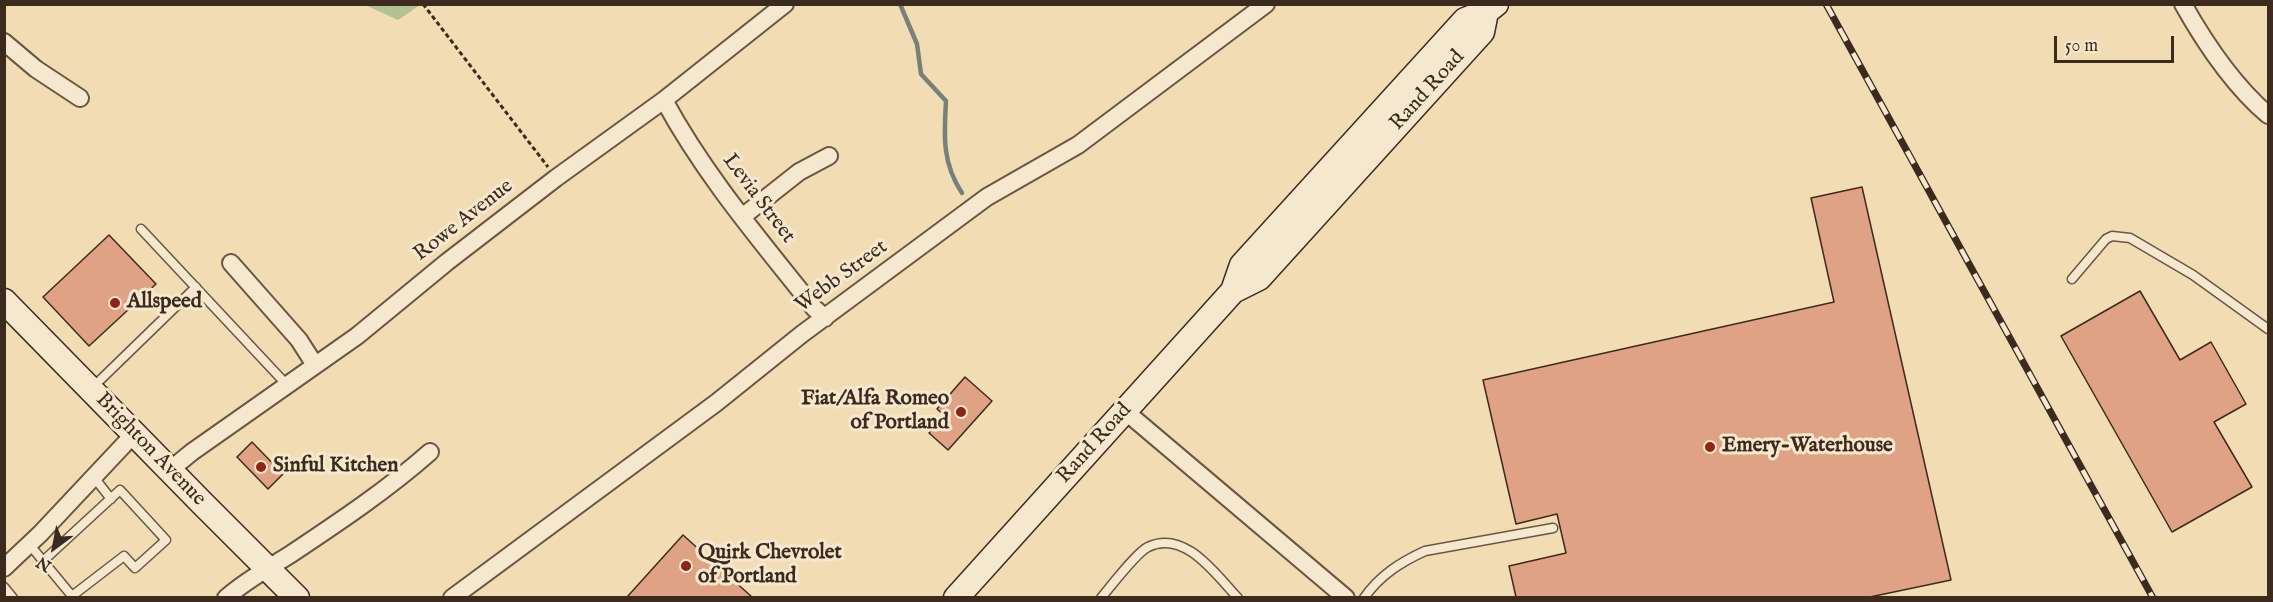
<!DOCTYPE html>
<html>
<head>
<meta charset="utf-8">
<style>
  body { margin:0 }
  #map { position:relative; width:2273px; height:602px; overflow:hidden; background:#f1dcb3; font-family:"IM FELL English",serif }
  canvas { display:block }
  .frame { position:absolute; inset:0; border:6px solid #3d2a1e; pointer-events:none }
  .north { position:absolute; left:24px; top:518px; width:60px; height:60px; -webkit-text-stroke:4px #f6e8ce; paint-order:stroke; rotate:212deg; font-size:16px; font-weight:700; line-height:24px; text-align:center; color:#3d2a1e }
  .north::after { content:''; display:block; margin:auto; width:21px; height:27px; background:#3d2a1e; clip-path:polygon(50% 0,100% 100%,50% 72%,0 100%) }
  .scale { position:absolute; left:2054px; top:36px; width:120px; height:27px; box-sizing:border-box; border:3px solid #3d2a1e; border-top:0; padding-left:8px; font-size:18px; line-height:21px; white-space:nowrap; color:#3d2a1e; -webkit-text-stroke:4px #f6e8ce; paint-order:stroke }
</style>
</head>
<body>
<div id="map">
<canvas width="2273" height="602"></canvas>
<div class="frame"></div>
<div class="north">N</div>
<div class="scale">50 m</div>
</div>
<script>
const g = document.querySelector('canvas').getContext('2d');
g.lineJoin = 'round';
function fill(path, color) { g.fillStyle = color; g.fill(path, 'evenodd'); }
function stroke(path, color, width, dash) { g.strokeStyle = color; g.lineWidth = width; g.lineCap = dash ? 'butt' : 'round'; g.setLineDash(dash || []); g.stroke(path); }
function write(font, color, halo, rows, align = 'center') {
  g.font = font + ' "IM FELL English",serif'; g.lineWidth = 6; g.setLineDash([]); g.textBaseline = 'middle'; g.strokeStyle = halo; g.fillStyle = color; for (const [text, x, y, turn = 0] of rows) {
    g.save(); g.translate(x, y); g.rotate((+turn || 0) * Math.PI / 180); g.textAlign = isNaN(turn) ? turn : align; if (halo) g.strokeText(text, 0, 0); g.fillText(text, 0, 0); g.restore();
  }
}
const green = new Path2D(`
  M 365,5 L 420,4 L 420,5 L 398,20 Z`);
const stream = new Path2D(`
  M 900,4 L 917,44 L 921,74 L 946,101 C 944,136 942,163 962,193`);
const building = new Path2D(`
  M 1862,187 L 1951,580 L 1870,597 L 1516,597 L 1509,566 L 1566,553 L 1557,514 L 1516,524 L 1483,380 L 1834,302 L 1811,198 Z
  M 109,235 L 156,284 L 89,346 L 43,297 Z
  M 2140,291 L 2180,360 L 2211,342 L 2246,404 L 2214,422 L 2252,487 L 2172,532 L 2061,336 Z
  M 965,377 L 992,401 L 948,450 L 929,433 L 945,416 L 937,409 Z
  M 252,442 L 283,474 L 268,489 L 237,457 Z
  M 683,535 L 752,597 L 627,597 Z`);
const path = new Path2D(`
  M 423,4 L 548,167`);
const service = new Path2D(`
  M 141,229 L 287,385
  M 2072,279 L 2106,239 L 2112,236 L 2130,238 L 2193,275 L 2268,329
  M 93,387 L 196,287
  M 93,476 L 111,499
  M 29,544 L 72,596 L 124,556 L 135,568 L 166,540 L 120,490 L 43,561
  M 4,587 L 13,598
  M 1101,598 C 1111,586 1137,552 1148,547 C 1185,529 1216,575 1238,598
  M 1364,598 C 1380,575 1401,562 1425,551 L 1553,528`);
const minor = new Path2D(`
  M 2183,4 C 2206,45 2233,85 2268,115
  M 4,42 L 36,69 L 80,98
  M 664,100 C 705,176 761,241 814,308 L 825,318
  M 742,217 L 799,172 L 829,156
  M 231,263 L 299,340 L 315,365
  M 1125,411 L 1346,598
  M 170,470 L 192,452 L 357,336 L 447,262 L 556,178 L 664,100 L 785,4
  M 4,568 L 40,534 L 134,434
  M 226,598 C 246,580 269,568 291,554 C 339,522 387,490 430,452
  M 452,598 L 716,403 L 802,334 L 987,197 L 1078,145 L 1266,4`);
const secondary = new Path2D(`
  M 1233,291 L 1259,278 L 1482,32 L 1486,12
  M 4,301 L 201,502 L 297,598
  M 956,598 L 1233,291 L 1242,265 L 1465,20 L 1486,12 L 1496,4`);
const rail = new Path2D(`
  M 1826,4 L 2153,598`);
const markers = [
  [115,303,6,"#8f2418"],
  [961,412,6,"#8f2418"],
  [1710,447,6,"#8f2418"],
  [261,467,6,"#8f2418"],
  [686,566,6,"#8f2418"]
];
const streetNames = [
  ["Rand Road",1428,91,-48],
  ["Levia Street",758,199,53],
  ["Rowe Avenue",464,221,-38],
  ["Webb Street",842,277,-36],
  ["Rand Road",1095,444,-48],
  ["Brighton Avenue",150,450,46]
];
const poiNames = [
  ["Allspeed",127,303],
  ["Fiat/Alfa Romeo",949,400,"right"],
  ["of Portland",949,424,"right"],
  ["Emery-Waterhouse",1722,447],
  ["Sinful Kitchen",273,467],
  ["Quirk Chevrolet",698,554],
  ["of Portland",698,578]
];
fill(green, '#b3c292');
stroke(stream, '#78807a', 4.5);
fill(building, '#e0a284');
stroke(building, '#3d2a1e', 1.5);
stroke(service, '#6a5643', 11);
stroke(minor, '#6a5643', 20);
stroke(secondary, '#3d2a1e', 27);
stroke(path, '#3d2a1e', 3, [4.5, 3]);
stroke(service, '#f6e8ce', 8);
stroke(minor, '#f6e8ce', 16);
stroke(secondary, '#f6e8ce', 24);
stroke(rail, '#3d2a1e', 7);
stroke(rail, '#f6e8ce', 4.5, [14]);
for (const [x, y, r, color] of markers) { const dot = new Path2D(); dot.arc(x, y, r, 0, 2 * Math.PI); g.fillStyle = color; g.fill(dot); stroke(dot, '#f6e8ce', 2); }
write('21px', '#3d2a1e', '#f6e8ce', streetNames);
write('bold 21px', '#3d2a1e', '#f6e8ce', poiNames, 'left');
</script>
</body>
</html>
